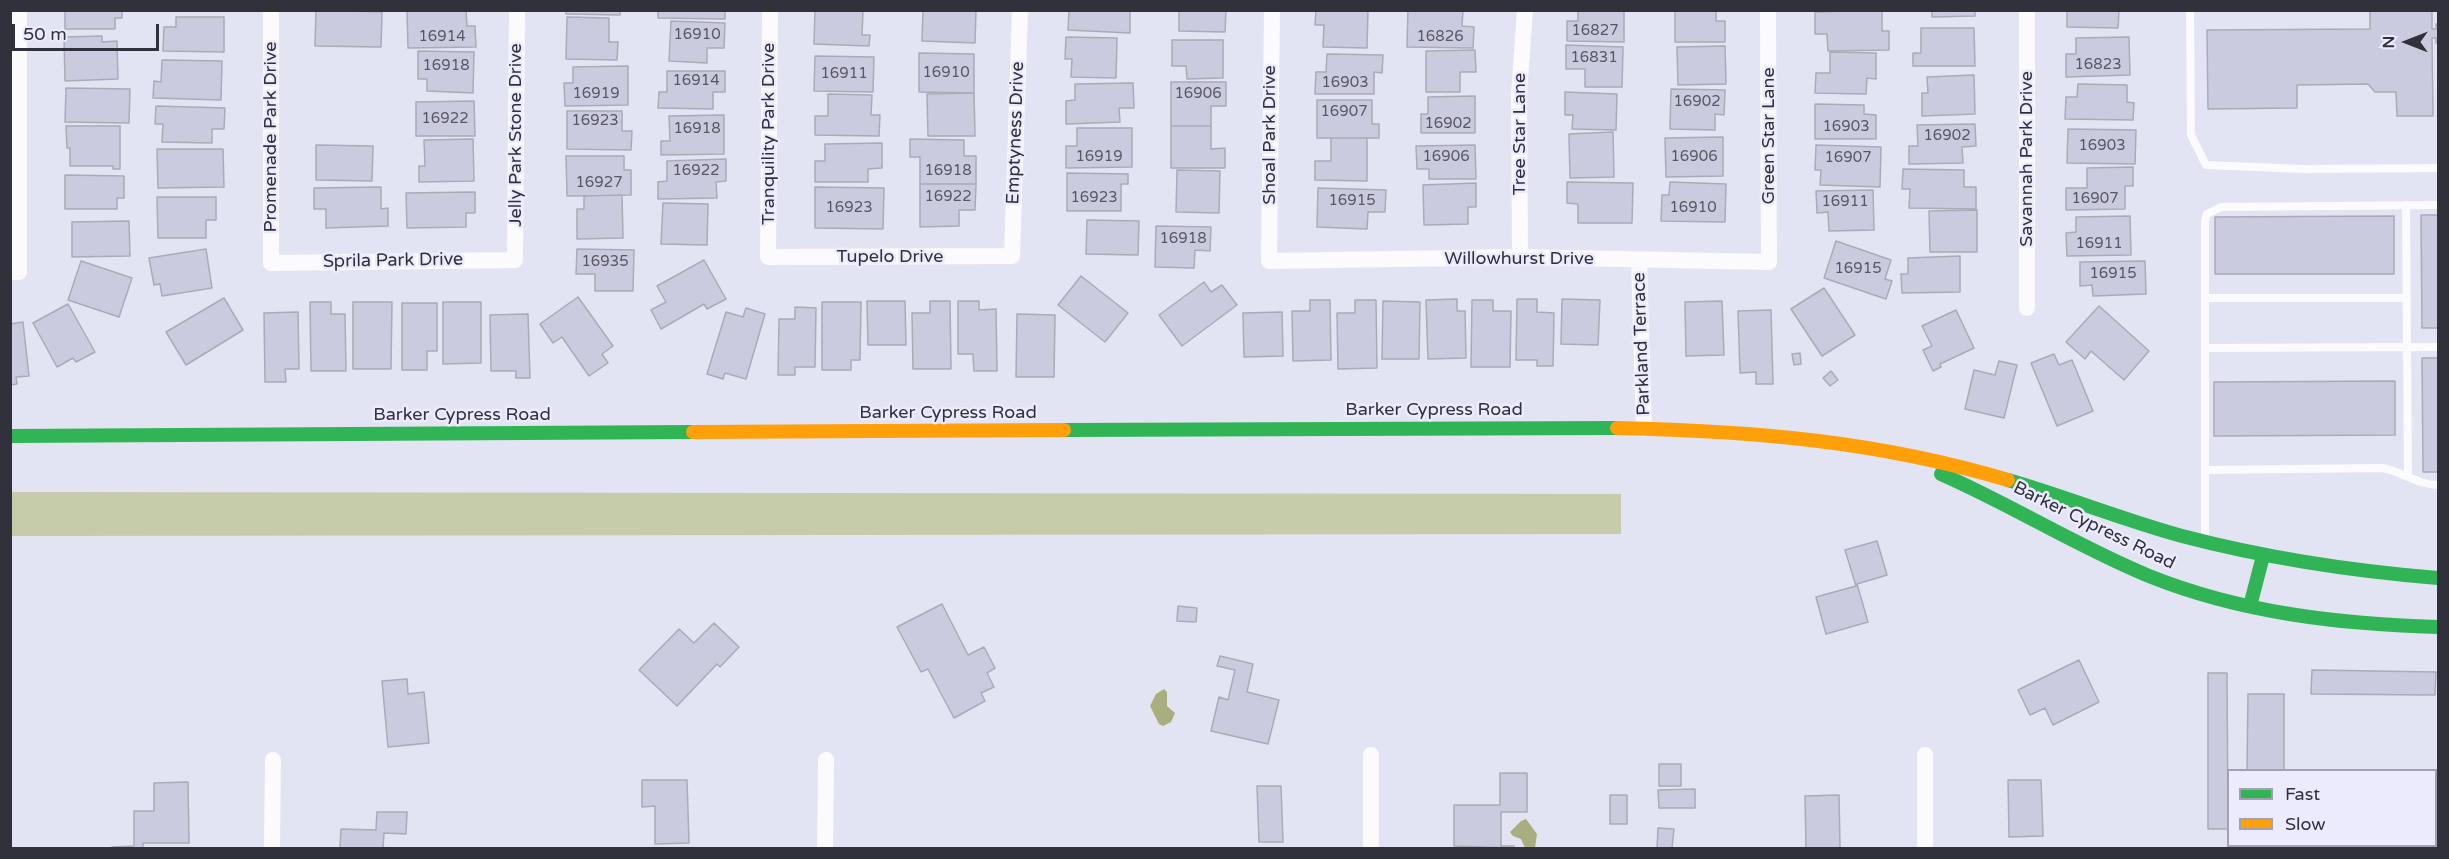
<!DOCTYPE html>
<html>
<head>
<meta charset="utf-8">
<style>
  body { margin:0 }
  #map { position:relative; width:2449px; height:859px; overflow:hidden; background:#e2e3f3; font-family:"Varela Round",sans-serif }
  canvas { display:block }
  .frame { position:absolute; inset:0; border:12px solid #31313c; pointer-events:none }
  .legend { position:absolute; left:2227px; top:769px; width:210px; height:78px; box-sizing:border-box; background:#ebebfd; border:2px solid #a1a1b0; margin:0; padding:8px 10px; list-style:none; font-size:18px; color:#31313c }
  .legend li { display:flex; align-items:center; gap:12px; height:30px }
  .legend b { width:30px; border:2px solid #a1a1b0 }
  .north { position:absolute; left:2377px; top:12px; width:60px; height:60px; -webkit-text-stroke:4px #ebebfd; paint-order:stroke; rotate:270deg; font-size:16px; font-weight:700; line-height:24px; text-align:center; color:#31313c }
  .north::after { content:''; display:block; margin:auto; width:21px; height:27px; background:#31313c; clip-path:polygon(50% 0,100% 100%,50% 72%,0 100%) }
  .scale { position:absolute; left:12px; top:24px; width:147px; height:27px; box-sizing:border-box; border:3px solid #31313c; border-top:0; padding-left:8px; font-size:18px; line-height:21px; white-space:nowrap; color:#31313c; -webkit-text-stroke:4px #ebebfd; paint-order:stroke }
</style>
</head>
<body>
<div id="map">
<canvas width="2449" height="859"></canvas>
<div class="frame"></div>
<ul class="legend">
<li><b style="height:8px;background:#30b455"></b>Fast</li>
<li><b style="height:8px;background:#ff9f0a"></b>Slow</li>
</ul>
<div class="north">N</div>
<div class="scale">50 m</div>
</div>
<script>
const g = document.querySelector('canvas').getContext('2d');
g.lineJoin = 'round';
function fill(path, color) { g.fillStyle = color; g.fill(path, 'evenodd'); }
function stroke(path, color, width, dash) { g.strokeStyle = color; g.lineWidth = width; g.lineCap = dash ? 'butt' : 'round'; g.setLineDash(dash || []); g.stroke(path); }
function write(font, color, halo, rows, align = 'center') {
  g.font = font + ' "Varela Round",sans-serif'; g.lineWidth = 5; g.setLineDash([]); g.textBaseline = 'middle'; g.strokeStyle = halo; g.fillStyle = color; for (const [text, x, y, turn = 0] of rows) {
    g.save(); g.translate(x, y); g.rotate((+turn || 0) * Math.PI / 180); g.textAlign = isNaN(turn) ? turn : align; if (halo) g.strokeText(text, 0, 0); g.fillText(text, 0, 0); g.restore();
  }
}
const forest = new Path2D(`
  M 11,492 L 1621,494 L 1621,534 L 11,536 Z`);
const water = new Path2D(`
  M 1164,689 L 1167,692 L 1167,706 L 1175,713 L 1171,722 L 1163,726 L 1159,724 L 1150,706 L 1156,694 Z
  M 1526,819 L 1537,834 L 1535,848 L 1525,848 L 1521,839 L 1513,836 L 1510,832 L 1521,821 Z`);
const building = new Path2D(`
  M 65,10 L 122,10 L 122,18 L 115,18 L 115,29 L 65,29 Z
  M 316,10 L 382,12 L 381,47 L 315,46 Z
  M 407,10 L 466,10 L 467,26 L 475,26 L 476,47 L 408,48 Z
  M 566,10 L 620,10 L 620,15 L 566,14 Z
  M 658,10 L 725,10 L 725,19 L 658,18 Z
  M 815,10 L 863,10 L 862,35 L 870,35 L 869,46 L 814,44 Z
  M 923,10 L 976,10 L 975,43 L 922,41 Z
  M 1069,10 L 1130,10 L 1130,33 L 1068,30 Z
  M 1179,10 L 1226,10 L 1225,32 L 1179,31 Z
  M 1316,10 L 1368,10 L 1367,48 L 1323,47 L 1324,25 L 1315,25 Z
  M 1408,10 L 1463,10 L 1462,26 L 1474,27 L 1473,48 L 1407,47 Z
  M 1578,10 L 1624,10 L 1624,42 L 1567,41 L 1567,21 L 1578,21 Z
  M 1675,10 L 1716,10 L 1716,21 L 1725,21 L 1725,42 L 1675,42 Z
  M 1882,10 L 1882,31 L 1889,31 L 1889,50 L 1828,51 L 1827,34 L 1815,34 L 1815,12 Z
  M 1932,10 L 1975,10 L 1975,16 L 1932,17 Z
  M 2067,10 L 2119,10 L 2118,28 L 2067,27 Z
  M 2370,10 L 2432,10 L 2432,29 L 2436,29 L 2436,24 L 2438,24 L 2438,43 L 2436,43 L 2436,38 L 2432,38 L 2433,116 L 2397,116 L 2396,92 L 2375,92 L 2368,84 L 2297,85 L 2297,108 L 2208,109 L 2207,30 L 2370,29 Z
  M 176,17 L 224,17 L 224,52 L 163,51 L 164,27 L 176,27 Z
  M 567,17 L 609,18 L 609,42 L 618,42 L 617,60 L 566,59 Z
  M 671,21 L 725,23 L 724,48 L 707,48 L 707,63 L 669,61 Z
  M 1921,28 L 1974,28 L 1975,66 L 1913,66 L 1913,53 L 1921,53 Z
  M 102,36 L 102,42 L 117,41 L 118,79 L 65,81 L 64,37 Z
  M 1066,37 L 1117,38 L 1116,78 L 1071,77 L 1072,59 L 1065,59 Z
  M 2129,37 L 2130,75 L 2066,77 L 2066,54 L 2076,54 L 2076,38 Z
  M 1172,40 L 1223,40 L 1223,78 L 1187,79 L 1186,66 L 1172,66 Z
  M 1566,45 L 1623,47 L 1622,87 L 1585,87 L 1585,69 L 1566,69 Z
  M 1725,46 L 1726,84 L 1678,85 L 1677,47 Z
  M 1475,50 L 1476,72 L 1460,72 L 1460,92 L 1426,92 L 1426,51 Z
  M 418,51 L 474,52 L 473,93 L 427,91 L 427,79 L 418,79 Z
  M 1830,52 L 1876,53 L 1876,79 L 1867,78 L 1866,94 L 1815,93 L 1816,73 L 1830,73 Z
  M 919,53 L 974,54 L 974,93 L 919,92 Z
  M 1327,54 L 1383,55 L 1382,73 L 1374,72 L 1374,94 L 1315,94 L 1316,72 L 1326,72 Z
  M 815,56 L 874,57 L 873,92 L 814,91 Z
  M 162,60 L 222,61 L 221,100 L 153,98 L 154,81 L 161,82 Z
  M 628,66 L 628,105 L 565,106 L 564,83 L 573,83 L 573,67 Z
  M 667,71 L 725,71 L 725,92 L 713,92 L 713,109 L 658,108 L 659,92 L 667,92 Z
  M 1974,75 L 1975,114 L 1922,116 L 1922,93 L 1928,93 L 1927,77 Z
  M 1171,82 L 1226,82 L 1226,106 L 1211,106 L 1211,126 L 1171,126 Z
  M 1133,83 L 1134,108 L 1119,108 L 1120,122 L 1066,124 L 1066,101 L 1075,100 L 1075,84 Z
  M 2078,84 L 2127,85 L 2127,102 L 2134,103 L 2133,120 L 2065,119 L 2066,97 L 2077,97 Z
  M 66,88 L 130,89 L 129,123 L 65,122 Z
  M 1671,89 L 1725,90 L 1724,115 L 1715,114 L 1715,130 L 1670,129 Z
  M 1565,92 L 1617,94 L 1616,130 L 1572,129 L 1573,115 L 1565,115 Z
  M 974,93 L 975,136 L 928,136 L 927,94 Z
  M 828,94 L 872,95 L 871,115 L 880,115 L 879,136 L 815,135 L 815,116 L 828,116 Z
  M 1475,96 L 1475,133 L 1421,133 L 1421,114 L 1428,114 L 1428,97 Z
  M 1317,100 L 1372,100 L 1372,124 L 1379,124 L 1379,138 L 1317,138 Z
  M 474,101 L 475,136 L 416,136 L 416,102 Z
  M 1815,104 L 1864,105 L 1864,114 L 1876,115 L 1876,139 L 1815,139 Z
  M 156,106 L 225,108 L 224,129 L 212,129 L 212,143 L 162,142 L 163,124 L 155,124 Z
  M 567,111 L 622,111 L 622,131 L 632,131 L 631,150 L 567,149 Z
  M 724,115 L 724,154 L 661,155 L 661,141 L 670,141 L 669,116 Z
  M 1975,124 L 1976,146 L 1962,147 L 1963,163 L 1909,164 L 1909,146 L 1918,146 L 1917,125 Z
  M 66,126 L 120,126 L 120,169 L 113,169 L 113,166 L 70,166 L 70,148 L 67,148 Z
  M 1171,126 L 1211,126 L 1211,149 L 1225,148 L 1225,168 L 1171,168 Z
  M 1077,128 L 1132,128 L 1132,167 L 1066,168 L 1066,146 L 1077,146 Z
  M 2068,129 L 2136,130 L 2135,164 L 2067,163 Z
  M 1613,132 L 1614,177 L 1570,178 L 1569,134 Z
  M 1723,137 L 1723,176 L 1666,177 L 1665,138 Z
  M 1331,138 L 1367,138 L 1367,181 L 1315,180 L 1315,161 L 1331,161 Z
  M 473,139 L 474,181 L 419,182 L 419,166 L 425,166 L 424,140 Z
  M 910,139 L 964,140 L 964,156 L 976,156 L 976,184 L 920,184 L 920,157 L 910,157 Z
  M 882,143 L 882,168 L 868,169 L 868,182 L 815,182 L 815,161 L 825,161 L 825,144 Z
  M 316,145 L 373,146 L 372,181 L 316,180 Z
  M 1475,145 L 1476,179 L 1429,179 L 1429,169 L 1417,169 L 1416,146 Z
  M 1816,145 L 1881,147 L 1880,187 L 1820,185 L 1821,170 L 1815,170 Z
  M 157,149 L 223,149 L 224,187 L 158,188 Z
  M 566,156 L 624,156 L 624,170 L 631,170 L 631,195 L 567,196 Z
  M 726,159 L 726,181 L 716,182 L 717,198 L 658,199 L 658,182 L 667,181 L 667,161 Z
  M 2133,167 L 2133,186 L 2125,186 L 2125,209 L 2066,210 L 2066,188 L 2087,188 L 2087,168 Z
  M 1903,169 L 1964,170 L 1964,187 L 1976,187 L 1976,209 L 1909,208 L 1910,189 L 1902,189 Z
  M 1177,170 L 1220,171 L 1219,213 L 1176,212 Z
  M 1067,173 L 1128,174 L 1128,184 L 1121,184 L 1121,211 L 1067,211 Z
  M 65,175 L 124,176 L 124,198 L 117,198 L 117,209 L 65,209 Z
  M 1567,182 L 1633,183 L 1632,223 L 1578,223 L 1578,204 L 1567,203 Z
  M 1670,182 L 1726,184 L 1725,222 L 1661,221 L 1662,195 L 1669,195 Z
  M 1476,183 L 1476,207 L 1468,207 L 1468,224 L 1424,225 L 1423,185 Z
  M 920,184 L 976,184 L 975,210 L 959,210 L 959,226 L 920,227 Z
  M 381,187 L 381,209 L 388,208 L 388,226 L 326,228 L 326,209 L 314,209 L 314,188 Z
  M 815,187 L 884,188 L 883,229 L 815,228 Z
  M 1318,188 L 1386,190 L 1385,212 L 1368,212 L 1367,229 L 1317,227 Z
  M 1873,190 L 1874,230 L 1829,231 L 1828,212 L 1817,213 L 1816,191 Z
  M 475,192 L 475,213 L 466,213 L 466,227 L 407,228 L 406,193 Z
  M 622,195 L 623,238 L 577,239 L 577,209 L 584,209 L 584,196 Z
  M 157,197 L 216,197 L 216,220 L 206,220 L 206,238 L 158,238 Z
  M 663,203 L 708,204 L 707,245 L 661,244 Z
  M 1977,210 L 1977,252 L 1930,252 L 1929,211 Z
  M 2421,215 L 2438,215 L 2438,328 L 2422,328 Z
  M 2130,216 L 2131,255 L 2067,256 L 2066,233 L 2076,232 L 2076,217 Z
  M 2394,216 L 2394,274 L 2215,274 L 2215,217 Z
  M 1087,220 L 1139,221 L 1138,255 L 1086,254 Z
  M 129,221 L 130,256 L 72,257 L 72,222 Z
  M 1156,226 L 1211,227 L 1210,251 L 1195,250 L 1194,268 L 1155,267 Z
  M 1836,241 L 1891,260 L 1885,279 L 1892,281 L 1886,299 L 1824,278 Z
  M 206,249 L 212,288 L 162,296 L 160,284 L 154,285 L 149,258 Z
  M 577,249 L 634,250 L 633,291 L 595,291 L 595,274 L 576,274 Z
  M 1960,256 L 1960,292 L 1902,293 L 1901,274 L 1908,274 L 1908,258 Z
  M 704,260 L 726,299 L 707,309 L 704,304 L 661,329 L 651,310 L 666,302 L 657,286 Z
  M 81,261 L 132,278 L 119,317 L 68,300 Z
  M 2145,261 L 2146,294 L 2093,296 L 2092,285 L 2080,286 L 2080,262 Z
  M 1081,276 L 1128,313 L 1105,342 L 1058,305 Z
  M 1204,282 L 1211,292 L 1222,285 L 1237,305 L 1182,346 L 1159,315 Z
  M 1824,288 L 1855,335 L 1822,356 L 1791,309 Z
  M 578,297 L 613,346 L 602,354 L 608,363 L 589,376 L 562,337 L 553,343 L 540,324 Z
  M 224,298 L 243,330 L 186,365 L 166,332 Z
  M 1457,299 L 1457,311 L 1465,311 L 1466,358 L 1428,359 L 1426,300 Z
  M 1517,299 L 1537,299 L 1537,312 L 1554,313 L 1553,366 L 1537,366 L 1537,360 L 1516,360 Z
  M 1562,299 L 1600,300 L 1598,345 L 1561,344 Z
  M 1310,300 L 1330,300 L 1331,360 L 1293,361 L 1292,311 L 1310,311 Z
  M 1355,300 L 1376,300 L 1377,368 L 1338,369 L 1337,313 L 1355,313 Z
  M 1472,300 L 1493,300 L 1493,311 L 1511,311 L 1510,367 L 1471,367 Z
  M 867,301 L 905,301 L 906,345 L 868,345 Z
  M 930,301 L 950,301 L 951,369 L 913,369 L 912,313 L 930,313 Z
  M 958,301 L 979,301 L 979,310 L 996,309 L 997,371 L 974,371 L 973,354 L 958,354 Z
  M 1383,301 L 1420,302 L 1419,359 L 1382,359 Z
  M 1722,301 L 1724,355 L 1686,356 L 1685,302 Z
  M 310,302 L 331,302 L 331,314 L 345,314 L 346,371 L 311,371 Z
  M 353,302 L 392,302 L 391,369 L 353,369 Z
  M 443,302 L 481,302 L 481,363 L 443,364 Z
  M 822,302 L 861,302 L 860,360 L 851,360 L 851,370 L 822,370 Z
  M 402,303 L 437,303 L 437,351 L 427,351 L 427,370 L 402,370 Z
  M 68,304 L 95,352 L 76,362 L 73,358 L 57,367 L 33,323 Z
  M 2099,306 L 2149,351 L 2124,380 L 2091,351 L 2085,359 L 2066,342 Z
  M 795,307 L 816,308 L 815,367 L 795,367 L 795,375 L 778,375 L 779,319 L 795,319 Z
  M 746,308 L 765,314 L 746,379 L 725,373 L 723,379 L 707,374 L 726,312 L 743,317 Z
  M 1771,310 L 1773,384 L 1756,384 L 1756,372 L 1740,373 L 1738,311 Z
  M 1956,310 L 1974,348 L 1940,364 L 1941,367 L 1933,371 L 1923,350 L 1932,346 L 1922,326 Z
  M 298,312 L 299,369 L 285,369 L 286,382 L 265,382 L 264,313 Z
  M 1282,312 L 1283,356 L 1244,357 L 1243,313 Z
  M 528,314 L 530,378 L 516,378 L 516,371 L 491,371 L 490,315 Z
  M 1017,314 L 1055,315 L 1054,377 L 1016,377 Z
  M 23,322 L 29,376 L 16,377 L 17,384 L 10,385 L 10,324 Z
  M 1800,353 L 1801,364 L 1794,365 L 1792,354 Z
  M 2054,354 L 2059,365 L 2072,360 L 2093,411 L 2057,426 L 2031,363 Z
  M 2422,358 L 2438,358 L 2438,472 L 2423,472 Z
  M 1999,361 L 2017,365 L 2004,418 L 1965,409 L 1974,370 L 1995,375 Z
  M 1831,371 L 1838,380 L 1830,386 L 1823,378 Z
  M 2395,381 L 2395,435 L 2214,436 L 2214,382 Z
  M 1877,541 L 1887,575 L 1857,584 L 1868,622 L 1826,634 L 1816,597 L 1856,586 L 1845,550 Z
  M 942,604 L 968,655 L 984,647 L 995,668 L 987,673 L 994,687 L 981,693 L 985,701 L 954,718 L 928,669 L 921,672 L 897,627 Z
  M 1178,606 L 1197,608 L 1196,622 L 1177,621 Z
  M 714,623 L 739,647 L 720,667 L 717,664 L 677,706 L 639,670 L 679,629 L 694,643 Z
  M 1220,656 L 1253,664 L 1247,692 L 1279,700 L 1268,744 L 1211,731 L 1219,697 L 1228,700 L 1235,670 L 1217,666 Z
  M 2079,660 L 2099,702 L 2053,725 L 2045,708 L 2030,715 L 2018,690 Z
  M 2312,670 L 2436,672 L 2435,695 L 2311,694 Z
  M 2208,673 L 2227,673 L 2228,829 L 2208,829 Z
  M 407,679 L 408,694 L 424,692 L 429,743 L 388,747 L 382,681 Z
  M 2248,694 L 2284,694 L 2284,770 L 2247,770 Z
  M 1659,764 L 1681,764 L 1681,786 L 1659,786 Z
  M 1500,773 L 1527,773 L 1527,812 L 1501,812 L 1501,846 L 1514,846 L 1514,848 L 1454,846 L 1454,805 L 1500,805 Z
  M 642,780 L 687,780 L 689,843 L 655,844 L 655,806 L 642,807 Z
  M 2008,780 L 2041,780 L 2043,836 L 2009,837 Z
  M 188,782 L 189,843 L 143,843 L 143,848 L 112,848 L 112,847 L 134,846 L 134,811 L 154,811 L 154,783 Z
  M 1257,786 L 1281,786 L 1283,842 L 1259,842 Z
  M 1695,789 L 1695,808 L 1659,808 L 1658,790 Z
  M 1610,795 L 1627,795 L 1627,824 L 1610,824 Z
  M 1839,795 L 1840,848 L 1806,848 L 1805,796 Z
  M 377,812 L 407,812 L 406,834 L 384,833 L 383,848 L 340,848 L 341,829 L 376,830 Z
  M 1658,828 L 1674,829 L 1672,848 L 1657,848 Z`);
const lane = new Path2D(`
  M 2190,10 L 2191,135 L 2206,165 L 2304,169 L 2438,168
  M 2406,205 L 2408,477
  M 2205,298 L 2407,298
  M 2205,348 L 2438,347
  M 2205,470 L 2382,468 C 2402,471 2417,485 2438,485
  M 2205,541 L 2205,221 L 2207,214 L 2221,207 L 2438,205`);
const street = new Path2D(`
  M 271,10 L 271,263 L 515,260 L 517,10
  M 770,10 L 768,257 L 1012,256 L 1020,10
  M 1272,10 L 1269,261 L 1520,257 L 1769,262 L 1768,10
  M 2027,10 L 2027,308
  M 1520,257 L 1519,94 L 1525,10
  M 1639,260 L 1644,429
  M 10,272 L 19,272 L 19,10
  M 272,848 L 273,760
  M 825,848 L 826,760
  M 1371,848 L 1371,755
  M 1925,848 L 1925,755`);
const fast = new Path2D(`
  M 1064,430 L 1617,428
  M 10,436 L 693,432
  M 1941,474 C 2012,505 2078,547 2149,576 C 2241,613 2339,624 2438,627
  M 2008,480 C 2067,497 2123,520 2182,536 C 2266,558 2351,571 2438,578
  M 2250,606 L 2263,556`);
const slow = new Path2D(`
  M 1617,428 C 1753,431 1877,441 2008,480
  M 693,432 L 1064,430`);
const numberNames = [
  ["16827",1595,31],
  ["16910",697,35],
  ["16914",442,37],
  ["16826",1440,37],
  ["16831",1594,58],
  ["16823",2098,65],
  ["16918",446,66],
  ["16910",946,73],
  ["16911",844,74],
  ["16914",696,81],
  ["16903",1345,83],
  ["16919",596,94],
  ["16906",1198,94],
  ["16902",1697,102],
  ["16907",1344,112],
  ["16922",445,119],
  ["16923",595,121],
  ["16902",1448,124],
  ["16903",1846,127],
  ["16918",697,129],
  ["16902",1947,136],
  ["16903",2102,146],
  ["16919",1099,157],
  ["16906",1446,157],
  ["16906",1694,157],
  ["16907",1848,158],
  ["16922",696,171],
  ["16918",948,171],
  ["16927",599,183],
  ["16922",948,197],
  ["16923",1094,198],
  ["16907",2095,199],
  ["16915",1352,201],
  ["16911",1845,202],
  ["16923",849,208],
  ["16910",1693,208],
  ["16918",1183,239],
  ["16911",2099,244],
  ["16935",605,262],
  ["16915",1858,269],
  ["16915",2113,274]
];
const streetNames = [
  ["Emptyness Drive",1016,133,-88],
  ["Tranquility Park Drive",769,134,-90],
  ["Tree Star Lane",1520,134,-90],
  ["Jelly Park Stone Drive",516,135,-90],
  ["Shoal Park Drive",1270,135,-90],
  ["Green Star Lane",1769,136,-90],
  ["Promenade Park Drive",271,137,-90],
  ["Savannah Park Drive",2027,159,-90],
  ["Tupelo Drive",890,257],
  ["Willowhurst Drive",1519,259],
  ["Sprila Park Drive",393,261,-1],
  ["Parkland Terrace",1642,344,-92],
  ["Barker Cypress Road",1434,410],
  ["Barker Cypress Road",948,413],
  ["Barker Cypress Road",462,415],
  ["Barker Cypress Road",2094,526,26]
];
fill(forest, '#c6cba9');
fill(water, '#a9ae7f');
fill(building, '#cbcbe0');
stroke(building, '#aaabb7', 1.5);
stroke(lane, '#fbfbfd', 8);
stroke(street, '#fbfbfd', 16);
stroke(fast, '#30b455', 14);
stroke(slow, '#ff9f0a', 14);
write('15px', '#585865', null, numberNames);
write('18px', '#31313c', '#ebebfd', streetNames);
</script>
</body>
</html>
